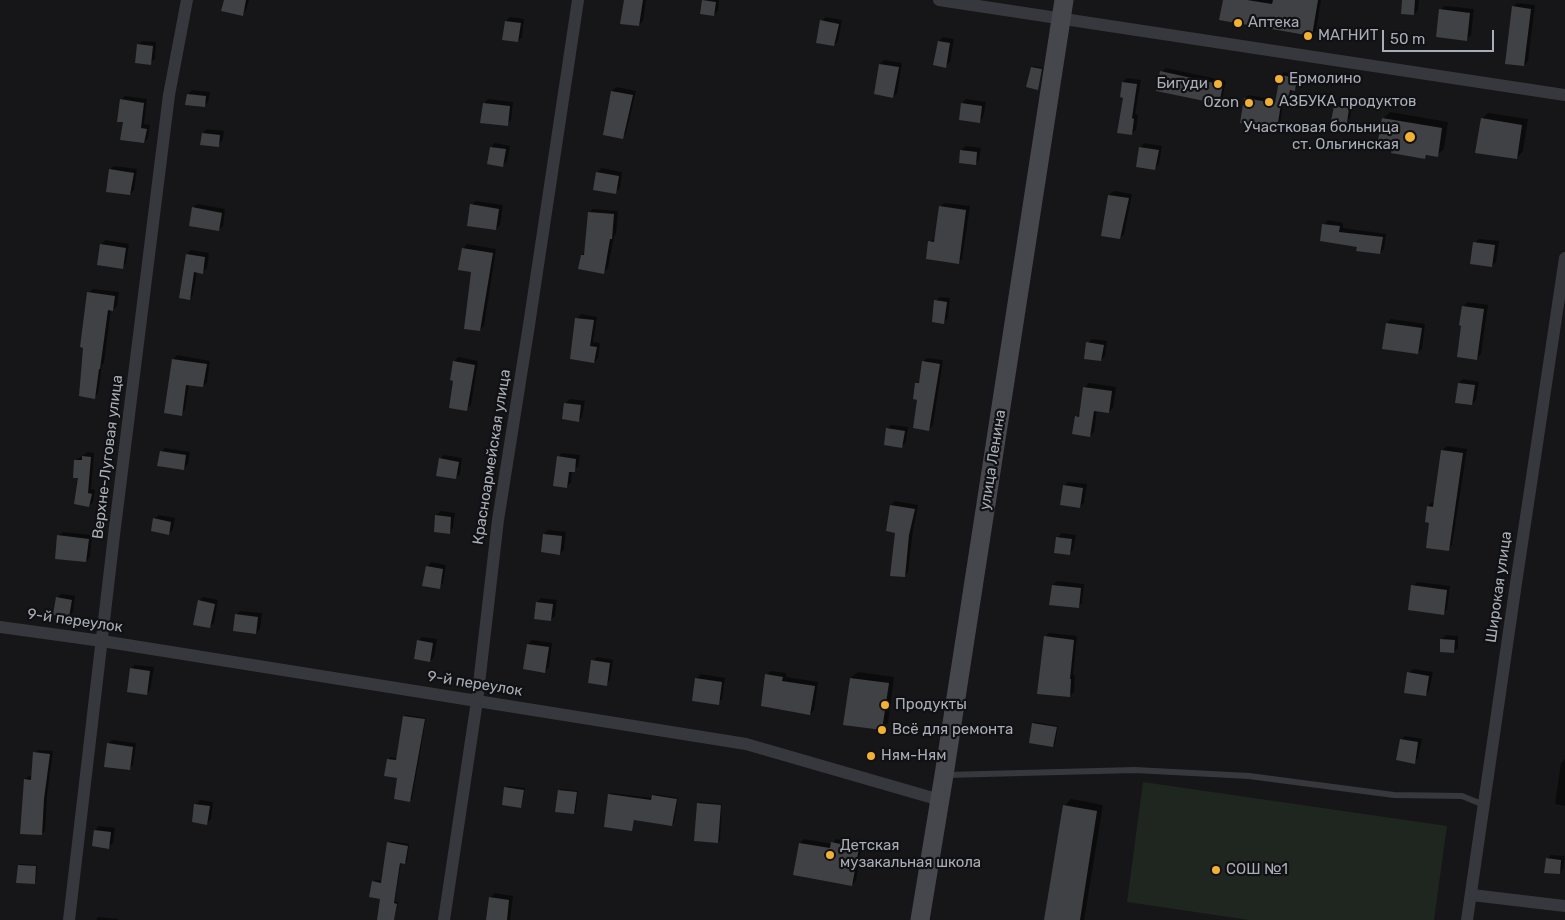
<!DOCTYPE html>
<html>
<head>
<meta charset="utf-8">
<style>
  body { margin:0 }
  #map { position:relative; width:1565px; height:920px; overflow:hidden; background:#161618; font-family:Rubik,sans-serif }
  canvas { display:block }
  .scale { position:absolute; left:1382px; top:30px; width:112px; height:22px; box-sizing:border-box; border:2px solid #a8adb8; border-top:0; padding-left:6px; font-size:15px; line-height:18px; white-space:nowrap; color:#a8adb8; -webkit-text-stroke:4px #111113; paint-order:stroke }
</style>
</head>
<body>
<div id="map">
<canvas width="1565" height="920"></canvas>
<div class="scale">50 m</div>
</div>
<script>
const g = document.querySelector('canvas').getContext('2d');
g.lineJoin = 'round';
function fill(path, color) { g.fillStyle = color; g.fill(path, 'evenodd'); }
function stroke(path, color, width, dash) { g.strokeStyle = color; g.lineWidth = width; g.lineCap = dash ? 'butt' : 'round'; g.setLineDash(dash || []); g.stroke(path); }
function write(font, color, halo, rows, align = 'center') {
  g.font = font + ' Rubik,sans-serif'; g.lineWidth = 4.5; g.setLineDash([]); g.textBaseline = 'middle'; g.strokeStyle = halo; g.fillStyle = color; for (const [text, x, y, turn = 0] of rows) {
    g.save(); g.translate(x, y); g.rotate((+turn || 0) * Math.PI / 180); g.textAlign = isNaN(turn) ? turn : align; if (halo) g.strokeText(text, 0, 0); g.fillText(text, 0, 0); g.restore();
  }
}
const green = new Path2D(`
  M 1143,782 L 1447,826 L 1434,920 L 1249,920 L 1127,902 Z`);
const shadow = new Path2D(`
  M 225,0 L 249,0 L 246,10 L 242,15 Z
  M 625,0 L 646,0 L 643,21 L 639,25 Z
  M 704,0 L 719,0 L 718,11 L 713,15 L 702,13 Z
  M 1224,0 L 1321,0 L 1316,31 L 1311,35 Z
  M 1403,0 L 1419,0 L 1418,10 L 1414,14 Z
  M 1517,3 L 1535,5 L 1528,61 L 1524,65 L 1513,7 Z
  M 1445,6 L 1474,9 L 1471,35 L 1467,39 L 1440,10 Z
  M 510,17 L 524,19 L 522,37 L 518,41 L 506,21 Z
  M 826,17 L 842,20 L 838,41 L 834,45 L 822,21 Z
  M 943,37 L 954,39 L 950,62 L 945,66 L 939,41 Z
  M 142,41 L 156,42 L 155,59 L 150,63 L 138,45 Z
  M 884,60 L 902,63 L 897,93 L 893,97 L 875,93 L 880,64 Z
  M 1033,66 L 1043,68 L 1038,88 L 1032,68 Z
  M 1166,68 L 1226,81 L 1222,99 L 1218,103 L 1162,72 Z
  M 1284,72 L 1300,75 L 1298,86 L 1295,90 L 1292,89 L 1290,100 L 1287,104 L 1283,103 L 1280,125 L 1276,128 L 1245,99 L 1248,95 L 1277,100 L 1281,75 Z
  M 1127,78 L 1141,80 L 1135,114 L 1138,115 L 1136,130 L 1131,134 L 1124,97 L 1123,82 Z
  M 616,87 L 636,91 L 626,133 L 622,137 L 612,91 Z
  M 192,90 L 210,92 L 208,102 L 204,106 L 188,94 Z
  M 125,96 L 147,99 L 144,124 L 150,125 L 148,138 L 144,142 L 124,121 L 121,100 Z
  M 488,99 L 513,102 L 511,120 L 507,124 L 484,104 Z
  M 966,99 L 986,102 L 983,118 L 979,122 L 962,103 Z
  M 1339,102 L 1352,104 L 1350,118 L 1346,122 L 1335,107 Z
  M 1390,112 L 1448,122 L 1444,149 L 1437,155 L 1429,154 L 1424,158 L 1393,148 L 1383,119 Z
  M 1488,113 L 1528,119 L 1523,151 L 1517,158 L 1482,119 Z
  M 207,129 L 224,131 L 222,141 L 218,146 L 203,133 Z
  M 495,143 L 510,146 L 507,161 L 503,165 L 491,147 Z
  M 1144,143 L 1162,146 L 1159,164 L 1155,168 L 1140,148 Z
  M 966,146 L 981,148 L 979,160 L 975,164 L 961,150 Z
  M 114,166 L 137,169 L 134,190 L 130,194 L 110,170 Z
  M 601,168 L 622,172 L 620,188 L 615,192 L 597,173 Z
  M 1114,191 L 1132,194 L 1124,234 L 1120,238 L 1109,195 Z
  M 476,201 L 503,205 L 500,225 L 496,229 L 471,205 Z
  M 944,203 L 970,206 L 962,259 L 958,263 L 930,242 L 936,238 L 940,207 Z
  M 197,204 L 225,209 L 223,226 L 218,230 L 193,208 Z
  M 593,209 L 618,211 L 616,234 L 614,236 L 608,268 L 604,272 L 582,255 L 586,251 L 589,213 Z
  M 1328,220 L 1343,223 L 1343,228 L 1386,234 L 1384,249 L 1380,253 L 1358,246 L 1324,225 Z
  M 1479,239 L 1499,241 L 1496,262 L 1492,266 L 1475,243 Z
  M 105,240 L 129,244 L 126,263 L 122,267 L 101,245 Z
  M 467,244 L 496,249 L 484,326 L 480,330 L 472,271 L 463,249 Z
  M 191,250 L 209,253 L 207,268 L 202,272 L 197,272 L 193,295 L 189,299 L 187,254 Z
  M 93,289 L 119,292 L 117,306 L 113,310 L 111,309 L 104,363 L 102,365 L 98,393 L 94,397 L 89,293 Z
  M 940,297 L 950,298 L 948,318 L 944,322 L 936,301 Z
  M 1467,302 L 1488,305 L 1481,354 L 1477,359 L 1463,325 L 1463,307 Z
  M 581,314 L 597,317 L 593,342 L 600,343 L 598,358 L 594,362 L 577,319 Z
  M 1391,319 L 1425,324 L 1422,349 L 1417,353 L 1387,323 Z
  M 1092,339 L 1107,341 L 1105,356 L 1101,360 L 1088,343 Z
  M 177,355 L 210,361 L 207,382 L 203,386 L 189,384 L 185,410 L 181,414 L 173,360 Z
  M 458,357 L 478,361 L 471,405 L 466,409 L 455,380 L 454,362 Z
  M 927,358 L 943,360 L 933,425 L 929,429 L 919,399 L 917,383 L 921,379 L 923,362 Z
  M 1463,379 L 1479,382 L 1476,400 L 1472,404 L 1459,383 Z
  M 1089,383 L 1116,387 L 1113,408 L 1109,412 L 1097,410 L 1094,432 L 1090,436 L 1076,417 L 1081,412 L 1085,387 Z
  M 570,399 L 585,401 L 582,417 L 578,421 L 566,403 Z
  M 891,425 L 908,427 L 906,442 L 902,446 L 887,429 Z
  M 1447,446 L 1467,449 L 1452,545 L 1448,549 L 1430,522 L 1428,506 L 1432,502 L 1435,503 L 1443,450 Z
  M 165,448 L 190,452 L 188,464 L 184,469 L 161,452 Z
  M 88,452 L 94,453 L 91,489 L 95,490 L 93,502 L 89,506 L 76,460 Z
  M 562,453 L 580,455 L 578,467 L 572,471 L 571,483 L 566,487 L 558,457 Z
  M 444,455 L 462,458 L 460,474 L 455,478 L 440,459 Z
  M 1068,482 L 1087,484 L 1084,503 L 1080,507 L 1064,486 Z
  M 895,501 L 918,505 L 913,530 L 908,572 L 904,576 L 896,531 L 887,530 L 891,505 Z
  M 441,511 L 455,513 L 453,528 L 449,532 L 436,515 Z
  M 159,515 L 175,518 L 173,529 L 169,534 L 154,519 Z
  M 548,530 L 566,532 L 564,550 L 560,554 L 544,534 Z
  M 63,532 L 92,535 L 90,557 L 86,561 L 58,536 Z
  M 1062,533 L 1076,535 L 1073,550 L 1069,554 L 1058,537 Z
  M 431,562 L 446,565 L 443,583 L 439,587 L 427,567 Z
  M 1057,581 L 1084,584 L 1082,603 L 1078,607 L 1053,585 Z
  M 1417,582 L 1450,586 L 1447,609 L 1443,614 L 1413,586 Z
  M 61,594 L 75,596 L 73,612 L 68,616 L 57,598 Z
  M 203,597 L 218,600 L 214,623 L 209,627 L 199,601 Z
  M 541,598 L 557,600 L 555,616 L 551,620 L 537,602 Z
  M 240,611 L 262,613 L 260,629 L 256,633 L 236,615 Z
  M 1049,633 L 1077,636 L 1073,675 L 1075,675 L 1074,692 L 1069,696 L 1045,637 Z
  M 1446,635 L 1458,636 L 1458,648 L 1453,652 L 1442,639 Z
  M 422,637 L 437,639 L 434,657 L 430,661 L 418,641 Z
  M 532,640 L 552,643 L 549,667 L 544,672 L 528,644 Z
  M 597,657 L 613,660 L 610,680 L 606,684 L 593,661 Z
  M 135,665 L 154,667 L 150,690 L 146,694 L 131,669 Z
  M 1413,669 L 1433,672 L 1429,691 L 1425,695 L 1409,673 Z
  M 771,671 L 786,673 L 786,677 L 818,682 L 814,710 L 810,714 L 766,675 Z
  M 858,672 L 894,677 L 888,723 L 881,729 L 845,724 L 851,678 Z
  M 701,674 L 725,678 L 722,699 L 718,703 L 697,678 Z
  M 406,715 L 426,718 L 412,799 L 410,800 L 398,777 L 386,775 L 389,759 L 390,757 L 398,759 L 404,716 Z
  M 1035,722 L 1058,726 L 1055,744 L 1053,746 L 1033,723 Z
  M 1405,736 L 1422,739 L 1418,758 L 1414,762 L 1401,740 Z
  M 112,740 L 136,743 L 133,765 L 129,769 L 108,744 Z
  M 38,750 L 53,751 L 47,795 L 45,831 L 41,834 L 25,779 L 29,776 L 32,777 L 34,753 Z
  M 1565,759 L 1565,806 L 1555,804 L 1561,763 Z
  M 507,786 L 525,788 L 522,805 L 521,806 L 506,788 Z
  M 561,789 L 578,791 L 576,811 L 574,813 L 559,790 Z
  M 611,793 L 653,798 L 655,794 L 678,798 L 674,823 L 672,825 L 635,819 L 632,829 L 609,794 Z
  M 1071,799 L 1103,805 L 1084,920 L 1046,920 L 1064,806 Z
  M 200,800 L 213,802 L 211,819 L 207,823 L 195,805 Z
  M 700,802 L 722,804 L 720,840 L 718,842 L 698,804 Z
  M 99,826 L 115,828 L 113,843 L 108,847 L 95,830 Z
  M 804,839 L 832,844 L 836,839 L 862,844 L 856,880 L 852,885 L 795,874 L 800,843 Z
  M 390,841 L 409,844 L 407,861 L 405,863 L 401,862 L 395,902 L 398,902 L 394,920 L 387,920 L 381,898 L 373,882 L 375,880 L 382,881 L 389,843 Z
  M 1551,855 L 1565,856 L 1563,869 L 1559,873 L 1547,859 Z
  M 20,864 L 37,865 L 36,881 L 35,883 L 19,865 Z
  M 495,893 L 513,896 L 510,920 L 488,920 L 490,898 Z
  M 98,917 L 118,919 L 118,920 L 96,920 Z`);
const building = new Path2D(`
  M 224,0 L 246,0 L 243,16 L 221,11 Z
  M 624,0 L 643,0 L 639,26 L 620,24 Z
  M 702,0 L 716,2 L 714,16 L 700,14 Z
  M 1223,0 L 1247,0 L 1272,4 L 1273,0 L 1318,0 L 1312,36 L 1219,20 Z
  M 1402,0 L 1415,0 L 1414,15 L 1401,14 Z
  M 1512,6 L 1531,9 L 1524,66 L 1505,64 Z
  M 1439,9 L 1470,13 L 1467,41 L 1436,37 Z
  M 820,20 L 839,24 L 834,46 L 816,43 Z
  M 505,21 L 521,23 L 518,42 L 502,40 Z
  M 938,41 L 950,43 L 946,68 L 933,65 Z
  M 137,44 L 153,46 L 151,65 L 135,63 Z
  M 879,64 L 899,67 L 893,98 L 874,94 Z
  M 1031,67 L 1042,69 L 1038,90 L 1026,87 Z
  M 1160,71 L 1223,85 L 1219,104 L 1156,91 Z
  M 1280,75 L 1297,78 L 1295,91 L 1290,90 L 1287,105 L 1275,103 Z
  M 1122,82 L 1137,84 L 1132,118 L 1134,119 L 1132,135 L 1117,133 L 1123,98 L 1120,97 Z
  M 611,91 L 633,95 L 623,139 L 603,135 Z
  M 187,94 L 206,96 L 205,107 L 185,105 Z
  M 1244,98 L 1281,104 L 1277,129 L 1240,123 Z
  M 120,99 L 144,103 L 141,128 L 147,129 L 144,143 L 120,140 L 123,122 L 117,122 Z
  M 483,103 L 510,106 L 508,126 L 480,123 Z
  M 961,103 L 982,106 L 980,123 L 959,120 Z
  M 1334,106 L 1349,108 L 1347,123 L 1331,121 Z
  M 1382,118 L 1442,128 L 1438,157 L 1426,155 L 1425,159 L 1391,153 L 1392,149 L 1377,146 Z
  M 1481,118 L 1522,125 L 1517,159 L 1475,153 Z
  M 202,133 L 220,135 L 219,147 L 200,145 Z
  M 490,147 L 506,149 L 503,167 L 487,164 Z
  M 1139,147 L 1159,150 L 1155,170 L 1136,167 Z
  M 960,150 L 977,152 L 976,165 L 959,163 Z
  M 109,169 L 134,173 L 130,195 L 106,192 Z
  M 596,172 L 619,176 L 616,194 L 593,190 Z
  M 1108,195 L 1129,198 L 1120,239 L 1101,236 Z
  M 470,204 L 499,209 L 496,230 L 467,226 Z
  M 939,206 L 966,210 L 959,264 L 926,259 L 928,241 L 934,242 Z
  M 192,207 L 222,213 L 219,231 L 189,226 Z
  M 588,212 L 614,214 L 612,239 L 610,239 L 604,274 L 578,269 L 581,255 L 584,255 Z
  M 1322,224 L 1340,226 L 1339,232 L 1383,237 L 1380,254 L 1356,251 L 1357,247 L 1320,241 Z
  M 1473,242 L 1495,245 L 1492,267 L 1470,264 Z
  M 100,244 L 126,248 L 123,269 L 97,265 Z
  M 462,248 L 493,253 L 480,331 L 464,329 L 471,272 L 458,270 Z
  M 186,254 L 205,257 L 203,274 L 194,272 L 190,300 L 179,298 Z
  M 87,292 L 115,296 L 113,311 L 108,310 L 100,369 L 99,369 L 95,399 L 79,396 L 83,348 L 80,347 Z
  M 934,300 L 947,302 L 944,324 L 932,322 Z
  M 1462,306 L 1484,309 L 1477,360 L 1457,357 L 1461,326 L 1459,325 Z
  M 575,318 L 594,320 L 590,346 L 597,347 L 594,363 L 570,359 Z
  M 1386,323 L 1422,328 L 1418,354 L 1382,349 Z
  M 1086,342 L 1104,345 L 1101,361 L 1084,359 Z
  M 172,359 L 207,364 L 203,387 L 186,385 L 182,416 L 164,413 Z
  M 453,361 L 475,365 L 467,411 L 449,408 L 453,381 L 450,380 Z
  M 922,361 L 940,364 L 929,431 L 913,428 L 917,400 L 913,399 L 915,383 L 919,383 Z
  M 1458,383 L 1475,385 L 1472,405 L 1455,403 Z
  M 1083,387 L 1112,391 L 1109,413 L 1094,411 L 1090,437 L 1072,434 L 1075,416 L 1079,417 Z
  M 564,403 L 581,405 L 579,422 L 562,419 Z
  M 886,428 L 905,431 L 902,448 L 884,445 Z
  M 1441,450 L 1463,453 L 1449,551 L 1426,548 L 1429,523 L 1425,522 L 1427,506 L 1433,507 Z
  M 160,451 L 186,455 L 184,470 L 157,466 Z
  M 82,456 L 91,457 L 88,493 L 92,494 L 89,507 L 74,504 L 78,478 L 73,478 L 74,460 L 82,460 Z
  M 557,456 L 576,459 L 575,472 L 569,472 L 567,488 L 553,486 Z
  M 439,458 L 459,462 L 456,479 L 436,476 Z
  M 1063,485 L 1083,488 L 1080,508 L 1060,505 Z
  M 890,505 L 915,509 L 909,535 L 905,577 L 890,576 L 895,533 L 886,531 Z
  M 435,515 L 451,517 L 450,534 L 434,532 Z
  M 153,518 L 171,522 L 169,535 L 151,531 Z
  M 543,534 L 562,536 L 560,555 L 541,552 Z
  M 57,535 L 89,539 L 86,562 L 55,559 Z
  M 1056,537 L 1072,539 L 1070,555 L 1054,553 Z
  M 426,566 L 443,569 L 440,589 L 422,586 Z
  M 1052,585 L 1081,588 L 1079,608 L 1049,605 Z
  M 1411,585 L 1447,590 L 1444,615 L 1408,610 Z
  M 56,597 L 72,600 L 69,617 L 53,615 Z
  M 198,600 L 215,604 L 210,628 L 193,625 Z
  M 536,602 L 553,604 L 551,621 L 534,619 Z
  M 235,614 L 258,617 L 256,634 L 233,631 Z
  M 1044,636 L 1074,640 L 1070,679 L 1071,679 L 1070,697 L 1037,694 Z
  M 1440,639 L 1455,640 L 1454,653 L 1440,652 Z
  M 417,640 L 433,643 L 430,662 L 414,659 Z
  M 527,644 L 549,647 L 545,673 L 523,669 Z
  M 591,660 L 610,663 L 607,686 L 588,683 Z
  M 130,668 L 150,671 L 147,695 L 127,692 Z
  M 1407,672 L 1429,676 L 1426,696 L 1404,693 Z
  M 765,674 L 783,677 L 782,681 L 815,686 L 810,715 L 761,706 Z
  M 695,678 L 722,682 L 719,705 L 692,701 Z
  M 850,678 L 889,683 L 882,730 L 843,725 Z
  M 403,716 L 425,719 L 410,802 L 394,799 L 397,778 L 384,776 L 387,759 L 396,760 Z
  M 1032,723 L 1057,727 L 1053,747 L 1029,743 Z
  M 1400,739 L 1418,742 L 1415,764 L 1396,760 Z
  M 107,743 L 133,747 L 130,770 L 104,767 Z
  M 33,752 L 50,754 L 44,799 L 42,835 L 20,834 L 24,779 L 31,780 Z
  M 504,787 L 524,790 L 521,808 L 502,805 Z
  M 558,790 L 577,792 L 574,814 L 555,812 Z
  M 608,794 L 651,800 L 652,795 L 677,799 L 672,826 L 634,820 L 632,831 L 604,827 Z
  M 697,803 L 721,805 L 718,843 L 694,841 Z
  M 194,804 L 210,806 L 207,825 L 192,822 Z
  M 1063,805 L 1097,811 L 1080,920 L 1044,920 Z
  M 94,830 L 111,832 L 109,849 L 92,846 Z
  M 387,842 L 408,846 L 405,864 L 400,863 L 394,903 L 397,904 L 394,920 L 377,920 L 380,899 L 369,897 L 372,881 L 381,883 Z
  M 831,842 L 859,848 L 852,886 L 793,875 L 799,843 L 830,848 Z
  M 1546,858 L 1561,860 L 1560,874 L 1544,873 Z
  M 18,865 L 36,866 L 35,884 L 16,883 Z
  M 489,897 L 509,900 L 507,920 L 486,920 Z`);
const lane = new Path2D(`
  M 946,775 L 1135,770 L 1249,776 L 1394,795 L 1462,796 L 1484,805`);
const street = new Path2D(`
  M 939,0 L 1565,95
  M 0,627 L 102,641 L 746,744 L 940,800
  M 1472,895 L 1565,906
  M 69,920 L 114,535 L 169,95 L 187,0
  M 444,920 L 477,701 L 498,520 L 529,325 L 578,0
  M 1467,920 L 1515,590 L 1565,258`);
const secondary = new Path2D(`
  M 920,920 L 944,775 L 1064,0`);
const markers = [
  [1238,23,5,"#f2b134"],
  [1308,36,5,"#f2b134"],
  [1279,79,5,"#f2b134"],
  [1218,84,5,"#f2b134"],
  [1269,102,5,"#f2b134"],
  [1249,103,5,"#f2b134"],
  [1410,137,6,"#f2b134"],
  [885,705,5,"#f2b134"],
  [882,730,5,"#f2b134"],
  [871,756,5,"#f2b134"],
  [830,855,5,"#f2b134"],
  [1216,870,5,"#f2b134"]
];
const poiNames = [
  ["Аптека",1248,23],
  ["МАГНИТ",1318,36],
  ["Ермолино",1289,79],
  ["Бигуди",1208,84,"right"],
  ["АЗБУКА продуктов",1279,102],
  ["Ozon",1239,103,"right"],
  ["Участковая больница",1399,128,"right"],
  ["ст. Ольгинская",1399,145,"right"],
  ["Продукты",895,705],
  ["Всё для ремонта",892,730],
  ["Ням-Ням",881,756],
  ["Детская",840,846],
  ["музакальная школа",840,863],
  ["СОШ №1",1226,870]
];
const streetNames = [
  ["Верхне-Луговая улица",108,457,-83],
  ["Красноармейская улица",492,457,-81],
  ["улица Ленина",993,460,-81],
  ["Широкая улица",1499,587,-82],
  ["9-й переулок",75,621,8],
  ["9-й переулок",475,684,9]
];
fill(green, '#1e261f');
fill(shadow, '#0007');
fill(building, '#404145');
stroke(lane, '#37383d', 6);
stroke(street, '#37383d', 12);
stroke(secondary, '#45474d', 19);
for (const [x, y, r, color] of markers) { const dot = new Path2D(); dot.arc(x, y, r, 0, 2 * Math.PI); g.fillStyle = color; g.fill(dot); stroke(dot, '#111113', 2); }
write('15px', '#a8adb8', '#111113', poiNames, 'left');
write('15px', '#a8adb8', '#111113', streetNames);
</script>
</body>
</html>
